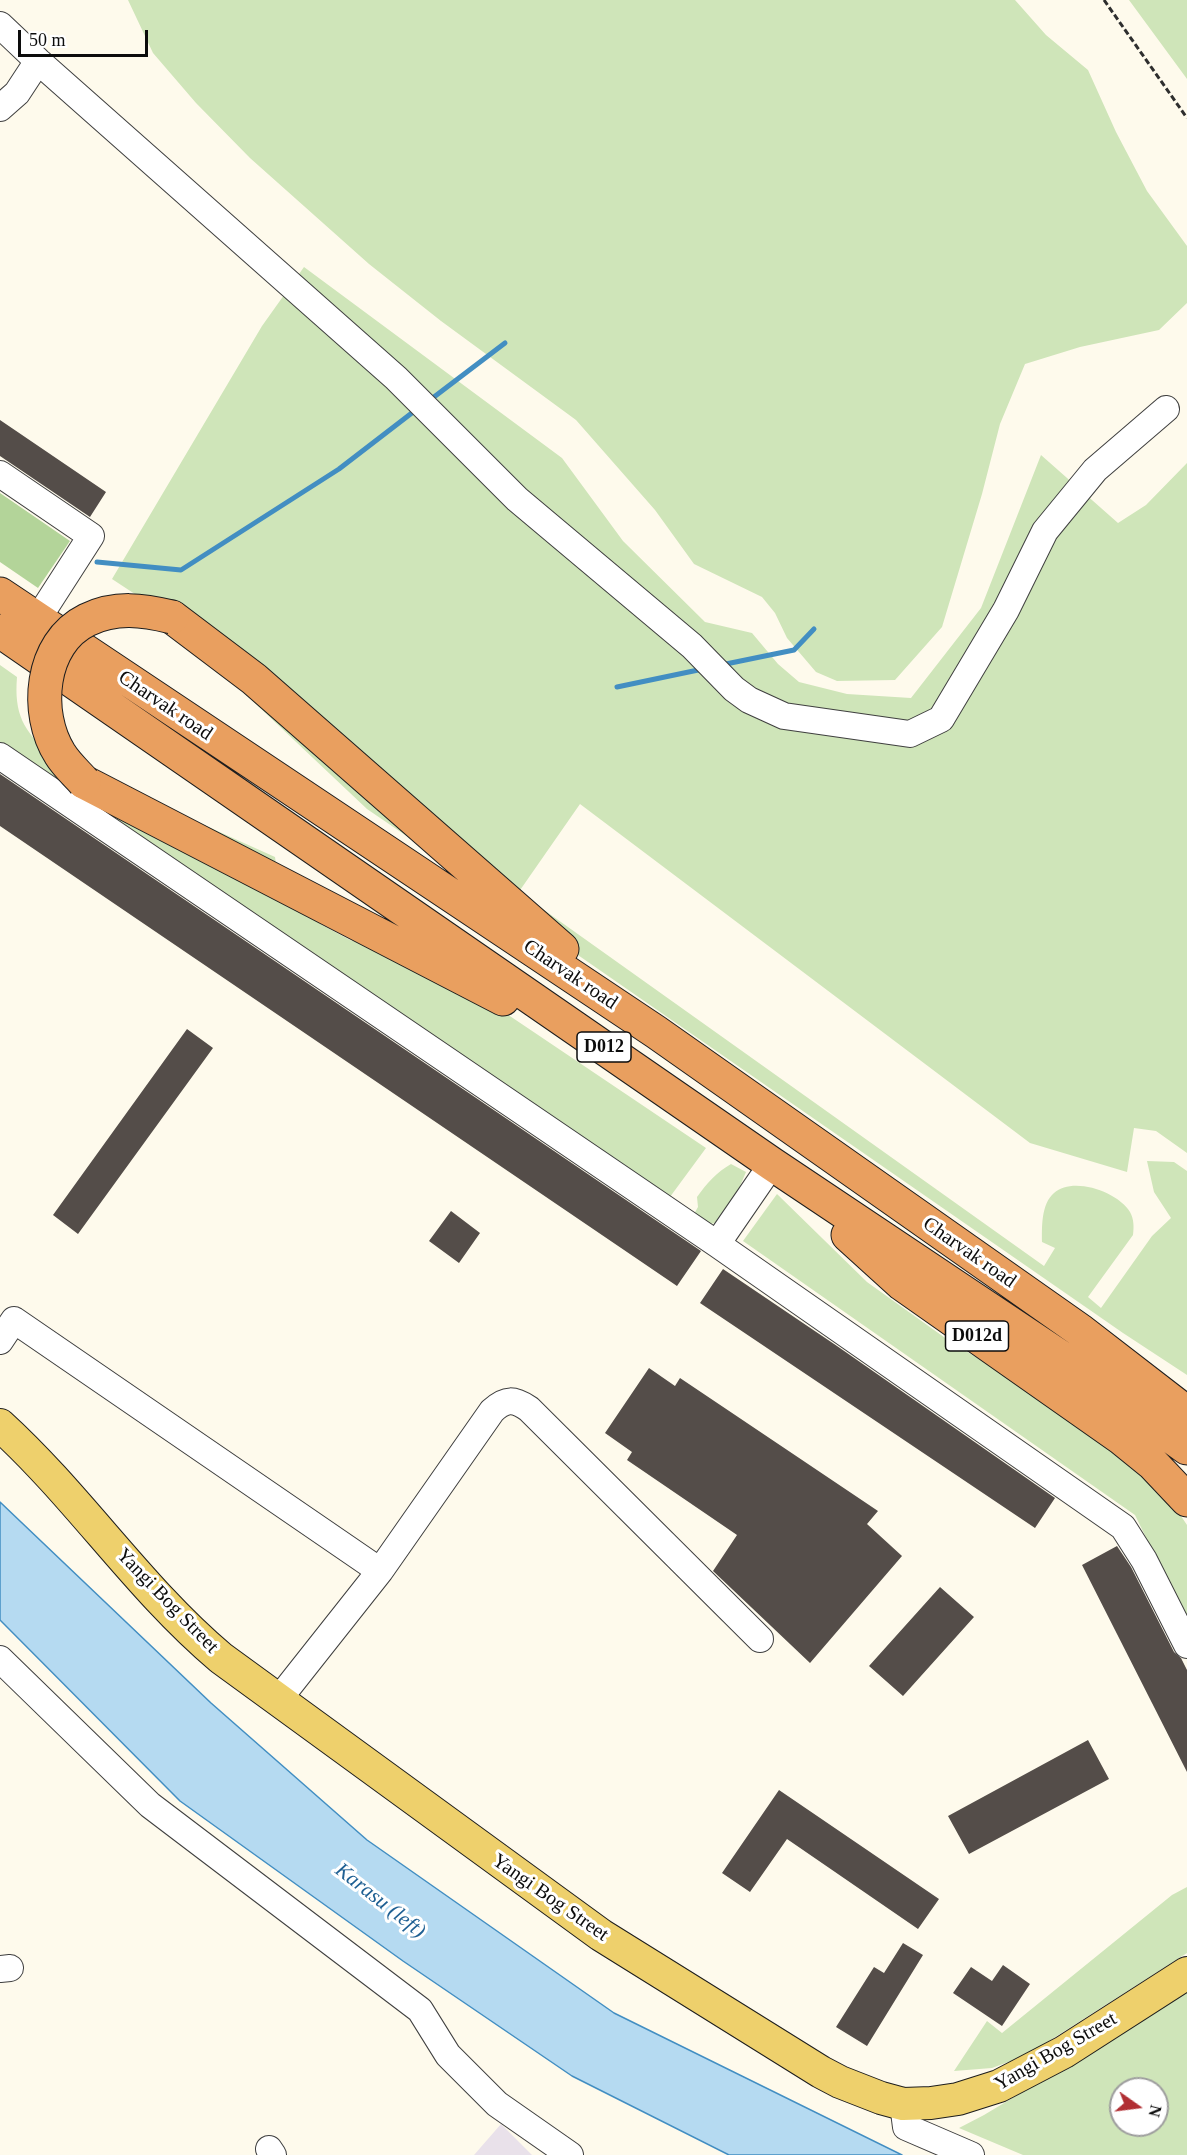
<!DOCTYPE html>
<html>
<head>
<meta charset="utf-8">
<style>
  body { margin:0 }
  #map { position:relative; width:1187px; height:2155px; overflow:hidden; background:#fefaec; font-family:"Times New Roman",serif }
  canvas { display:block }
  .north { position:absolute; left:1109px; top:2077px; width:60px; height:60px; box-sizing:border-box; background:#fff; border:2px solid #9e9e9e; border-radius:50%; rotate:104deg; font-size:16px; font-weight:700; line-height:24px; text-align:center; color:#0c0c0c }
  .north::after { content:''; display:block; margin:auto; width:21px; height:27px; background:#b12f34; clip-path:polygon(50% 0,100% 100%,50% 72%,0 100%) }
  .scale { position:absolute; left:18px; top:30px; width:130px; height:27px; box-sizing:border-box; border:3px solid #0c0c0c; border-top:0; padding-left:8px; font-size:18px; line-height:21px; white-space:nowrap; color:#0c0c0c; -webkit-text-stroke:4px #fff; paint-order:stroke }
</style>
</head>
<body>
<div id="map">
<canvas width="1187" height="2155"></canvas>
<div class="north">N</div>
<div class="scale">50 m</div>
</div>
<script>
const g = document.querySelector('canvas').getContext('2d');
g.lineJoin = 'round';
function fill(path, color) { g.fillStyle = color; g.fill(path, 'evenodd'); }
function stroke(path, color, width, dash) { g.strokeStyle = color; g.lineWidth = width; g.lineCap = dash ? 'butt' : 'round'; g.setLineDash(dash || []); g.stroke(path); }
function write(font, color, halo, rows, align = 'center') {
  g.font = font + ' "Times New Roman",serif'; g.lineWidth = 6; g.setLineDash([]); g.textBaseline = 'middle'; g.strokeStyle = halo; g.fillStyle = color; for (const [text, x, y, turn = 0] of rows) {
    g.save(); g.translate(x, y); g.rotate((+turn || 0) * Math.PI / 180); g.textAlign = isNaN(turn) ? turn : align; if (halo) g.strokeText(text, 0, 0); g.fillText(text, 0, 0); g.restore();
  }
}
const industrial = new Path2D(`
  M 501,2124 L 532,2155 L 474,2155 Z`);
const green = new Path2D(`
  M 128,0 L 1015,0 L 1046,35 L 1088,70 L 1116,132 L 1147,191 L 1187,246 L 1187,303 L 1159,330 L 1080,347 L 1025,364 L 1000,424 L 982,494 L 942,627 L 895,680 L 837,681 L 816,672 L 787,638 L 775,613 L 762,597 L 694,564 L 655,510 L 576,420 L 441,321 L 369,264 L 250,158 L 196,103 L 153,53 Z
  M 1129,0 L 1187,0 L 1187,79 Z
  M 304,267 L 562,458 L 623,541 L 705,622 L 752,633 L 778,664 L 799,682 L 847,694 L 911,698 L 981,608 L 1041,455 L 1118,523 L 1146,505 L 1187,463 L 1187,1153 L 1156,1131 L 1134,1128 L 1127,1172 L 1030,1143 L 580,804 L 509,906 L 367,809 L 150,604 L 112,579 L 262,326 Z
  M 0,665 L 17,677 C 14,714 23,730 51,756 L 275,857 L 276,864 L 309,916 L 322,925 L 350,940 L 440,969 L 706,1148 L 667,1201 L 0,742 Z
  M 523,895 L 1044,1266 L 1055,1248 L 1042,1242 C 1042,1227 1041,1204 1054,1193 C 1073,1176 1118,1192 1130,1212 C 1134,1219 1134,1227 1133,1235 L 1088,1297 L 1101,1308 L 1152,1236 L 1171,1218 L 1154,1192 L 1147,1161 L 1174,1162 L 1187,1171 L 1187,1375 L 1123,1333 L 513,910 Z
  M 731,1164 L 746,1172 L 726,1219 L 711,1224 L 694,1214 L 698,1207 L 697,1197 C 707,1183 717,1172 731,1164 Z
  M 777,1194 L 867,1282 L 948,1340 L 1050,1403 L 1146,1478 L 1177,1510 L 1187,1525 L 1187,1621 L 1135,1515 L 743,1241 Z
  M 1187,1887 L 1187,1953 L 1027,2055 L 992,2068 L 954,2071 L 987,2021 L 1002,2033 L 1172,1895 Z
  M 1187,1991 L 1187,2155 L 1023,2155 L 959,2128 L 984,2115 L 1126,2030 ZM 1121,2089 L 1157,2089 L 1157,2125 L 1121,2125 Z`);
const forest = new Path2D(`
  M 0,493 L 70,541 L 38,588 L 0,562 Z`);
const water = new Path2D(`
  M 0,1502 L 211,1703 L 367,1840 L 614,2013 L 902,2155 L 729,2155 L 572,2076 L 403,1961 L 180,1801 L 0,1620 Z`);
const stream = new Path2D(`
  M 430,400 L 505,343
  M 97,562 L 181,570 L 339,469 L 417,409
  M 721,665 L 794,650 L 814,629
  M 617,687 L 703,669`);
const building = new Path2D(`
  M 0,420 L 106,492 L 90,517 L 0,456 Z
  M 0,774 L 701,1251 L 677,1286 L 0,826 Z
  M 187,1029 L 213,1048 L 78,1234 L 53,1215 Z
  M 451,1211 L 480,1233 L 459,1263 L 429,1241 Z
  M 723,1269 L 837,1346 L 1055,1498 L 1035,1528 L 700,1303 Z
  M 649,1368 L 675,1386 L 680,1378 L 878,1511 L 867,1524 L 902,1556 L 810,1663 L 713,1571 L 737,1535 L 627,1460 L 632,1452 L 605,1433 Z
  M 1117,1546 L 1131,1567 L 1174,1652 L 1181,1658 L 1187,1670 L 1187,1772 L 1082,1565 Z
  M 940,1587 L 974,1617 L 903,1696 L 869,1666 Z
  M 1088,1740 L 1109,1779 L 969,1854 L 948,1816 Z
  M 779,1790 L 939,1899 L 918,1929 L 787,1839 L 750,1892 L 722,1873 Z
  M 903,1943 L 923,1955 L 867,2046 L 836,2027 L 874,1967 L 884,1973 Z
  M 1003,1965 L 1030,1984 L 1002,2026 L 953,1993 L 971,1967 L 992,1981 Z`);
const path = new Path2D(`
  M 1104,0 L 1187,118`);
const minor = new Path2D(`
  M 0,25 L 38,61 L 396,378 L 517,499 L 692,646 L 734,689 L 749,700 L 784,716 L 910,734 L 941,719 L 1006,610 L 1045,531 L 1095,470 L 1166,409
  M 0,108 L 17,93 L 38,61
  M 0,474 L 91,536 L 37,620
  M 0,756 L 717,1244 L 1123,1527 L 1144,1560 L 1187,1645
  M 717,1244 L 772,1164
  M 0,1341 L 14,1320 L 380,1571
  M 0,1659 L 150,1805 L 420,2010 L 448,2055 L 497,2104 L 570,2155
  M 278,1700 L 380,1571 L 492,1411 C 506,1398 514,1399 529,1409 L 760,1639
  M 0,1969 L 10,1968
  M 903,2104 L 906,2127 L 971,2155
  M 269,2149 L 273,2155`);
const major = new Path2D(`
  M 0,1425 C 79,1497 139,1589 221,1658 L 601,1935 L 821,2072 L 840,2082 L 881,2098 L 903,2104 L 931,2103 L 958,2099 L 999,2086 L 1064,2052 L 1187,1973`);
const highway = new Path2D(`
  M 0,594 L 656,1032 L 1081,1331 L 1187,1413
  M 172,617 L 254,679 L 562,949
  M 0,631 L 772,1164 L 1065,1360 L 1187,1448
  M 84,782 L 503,999
  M 848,1235 L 902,1284 L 1121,1438 L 1153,1464 L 1187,1500`);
const highwayBridge = new Path2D(`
  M 84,782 C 76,773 66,764 60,754 C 34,713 40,643 87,620 C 116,606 143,610 172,617`);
const shields = [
  [604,1047,54],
  [977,1336,63]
];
const shieldNames = [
  ["D012",604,1047],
  ["D012d",977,1336]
];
const streetNames = [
  ["Charvak road",165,706,34],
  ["Charvak road",570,975,34],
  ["Charvak road",969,1253,35],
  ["Yangi Bog Street",167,1601,46],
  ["Yangi Bog Street",550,1898,35],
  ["Yangi Bog Street",1056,2052,-30]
];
const waterNames = [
  ["Karasu (left)",380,1901,38]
];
fill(industrial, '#e9e1ea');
fill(green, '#cfe5b9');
fill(forest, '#b3d499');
fill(water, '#b5daf1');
stroke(water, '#428ec2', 1.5);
stroke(stream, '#428ec2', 5);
fill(building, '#544d49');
stroke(minor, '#3f3f3f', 28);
stroke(major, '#1d1d1d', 34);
stroke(highway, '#1d1d1d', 35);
stroke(path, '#2e2e2e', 3, [6, 3]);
stroke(minor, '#fff', 26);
stroke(major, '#eed06c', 32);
stroke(highway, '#e99f5f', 33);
stroke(highwayBridge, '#1d1d1d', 35, []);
stroke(highwayBridge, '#e99f5f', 33);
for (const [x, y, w] of shields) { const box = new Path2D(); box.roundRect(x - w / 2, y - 15, w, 30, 4.5); g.fillStyle = '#fff'; g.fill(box); stroke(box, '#0c0c0c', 1.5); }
write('bold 18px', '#0c0c0c', null, shieldNames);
write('20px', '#0c0c0c', '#fff', streetNames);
write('italic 21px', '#1f6093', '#fff', waterNames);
</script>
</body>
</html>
